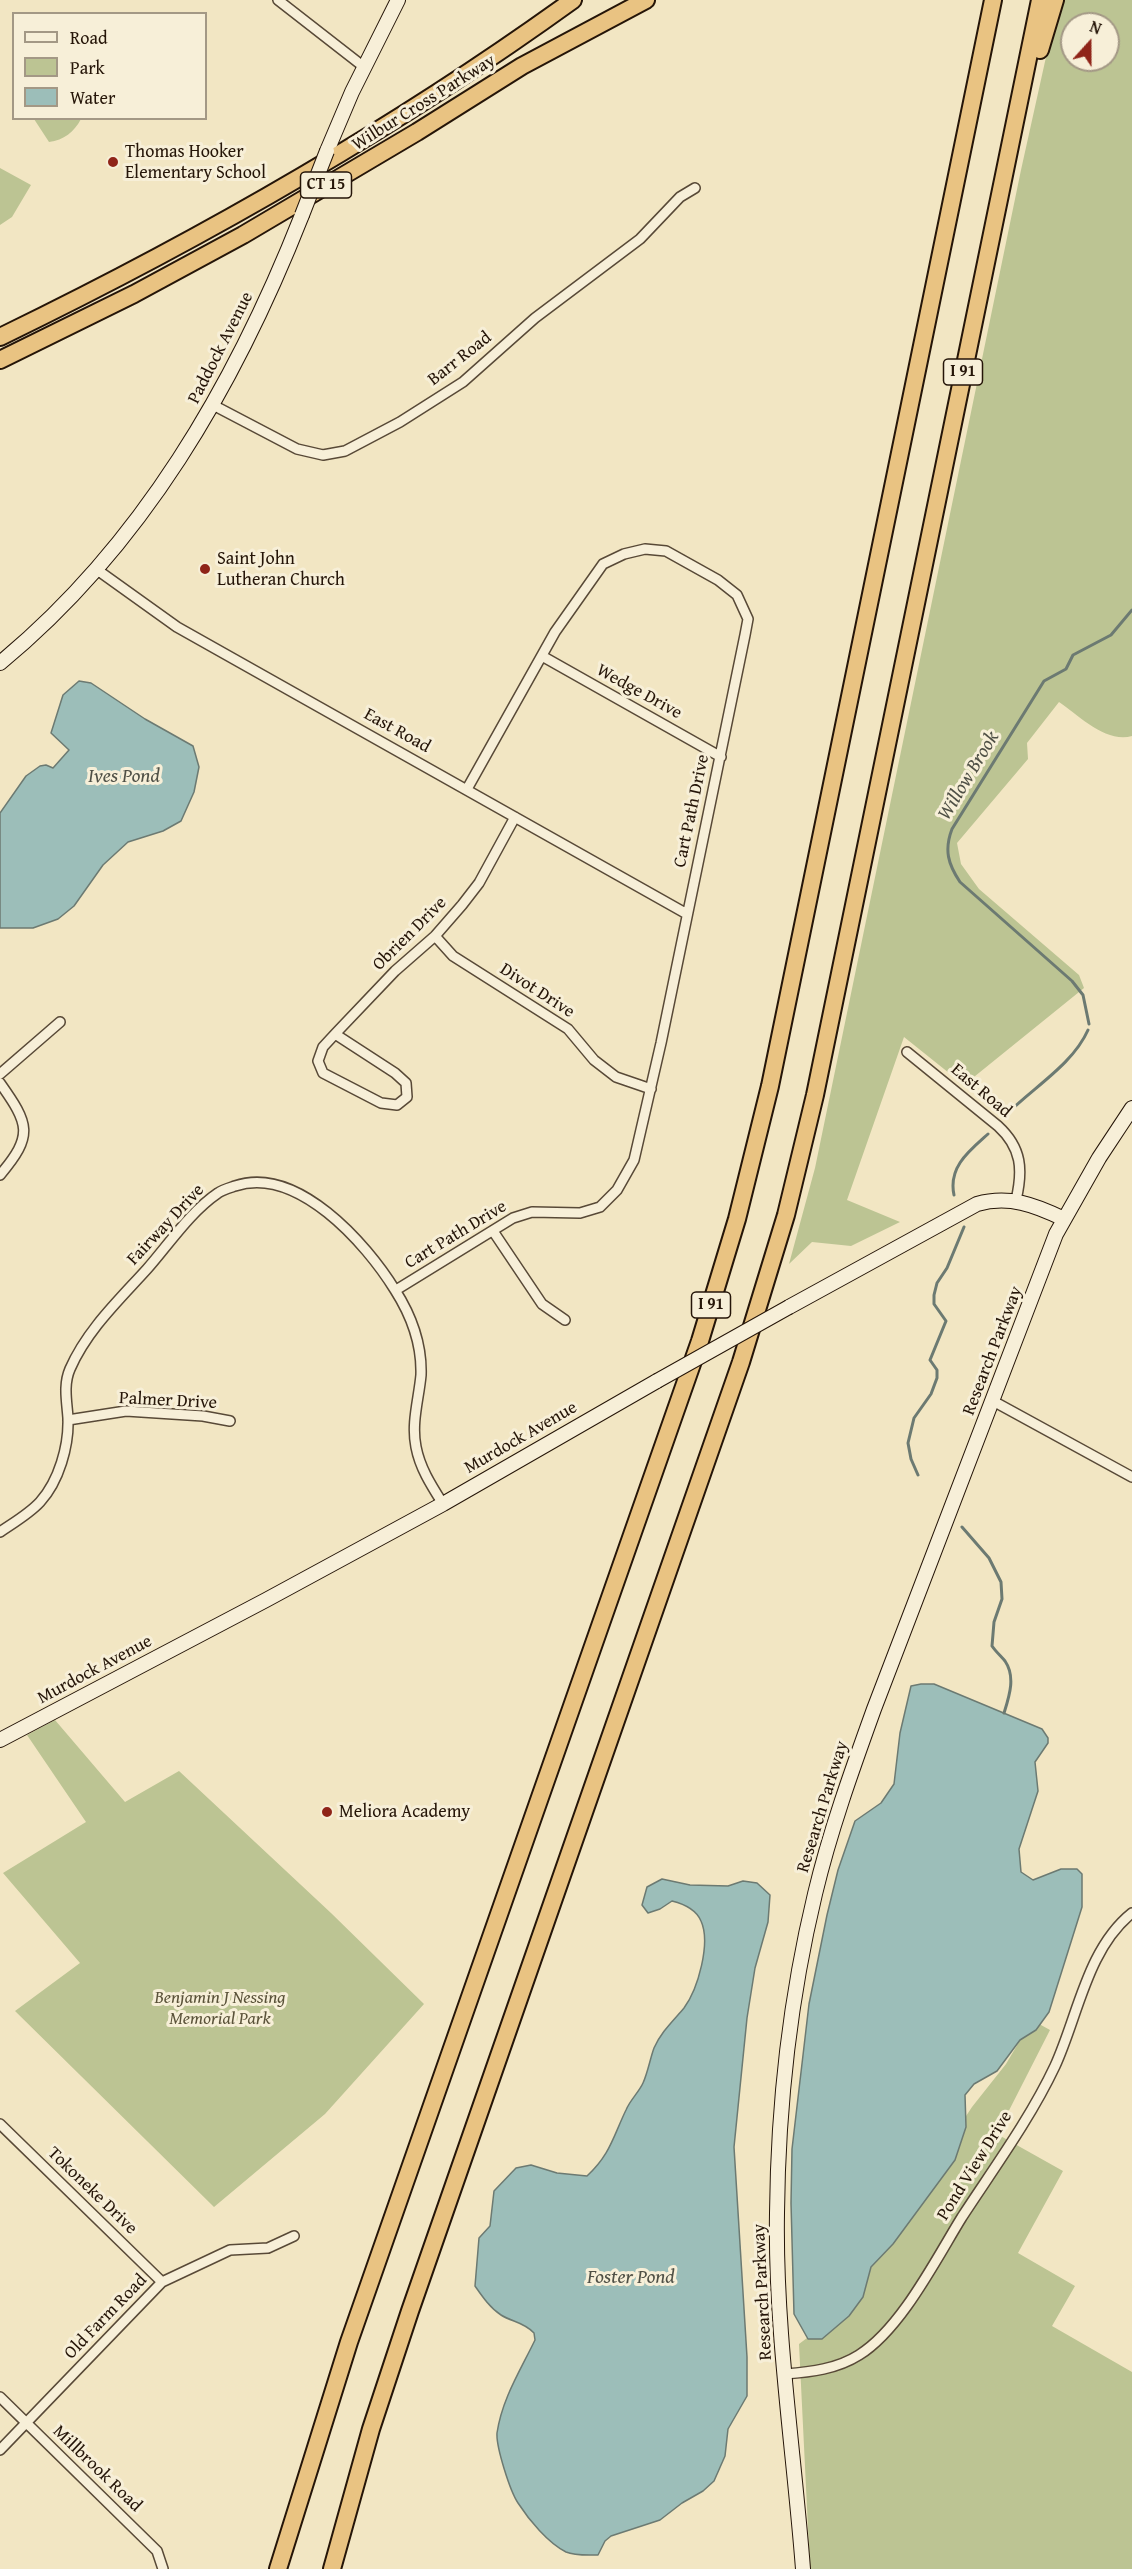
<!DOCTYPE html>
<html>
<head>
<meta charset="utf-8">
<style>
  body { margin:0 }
  #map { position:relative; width:1132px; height:2569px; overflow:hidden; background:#f2e6c3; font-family:"Gentium Book Plus",serif }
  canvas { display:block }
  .legend { position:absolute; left:12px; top:12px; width:195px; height:108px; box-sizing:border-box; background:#f7efd8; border:2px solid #a39885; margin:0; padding:8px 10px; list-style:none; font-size:18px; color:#251508 }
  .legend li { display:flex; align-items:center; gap:12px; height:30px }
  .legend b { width:30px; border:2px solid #a39885 }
  .north { position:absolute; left:1060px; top:12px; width:60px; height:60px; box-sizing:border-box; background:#f7efd8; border:2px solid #a39885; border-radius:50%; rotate:21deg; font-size:16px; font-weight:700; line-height:24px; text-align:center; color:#251508 }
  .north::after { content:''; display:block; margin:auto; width:21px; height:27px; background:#8f2418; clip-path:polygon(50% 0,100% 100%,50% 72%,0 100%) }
</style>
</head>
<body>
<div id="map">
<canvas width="1132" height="2569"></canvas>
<ul class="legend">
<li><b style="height:8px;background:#f7efd8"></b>Road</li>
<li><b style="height:16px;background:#bcc493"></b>Park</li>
<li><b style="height:16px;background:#9cbeb9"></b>Water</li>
</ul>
<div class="north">N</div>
</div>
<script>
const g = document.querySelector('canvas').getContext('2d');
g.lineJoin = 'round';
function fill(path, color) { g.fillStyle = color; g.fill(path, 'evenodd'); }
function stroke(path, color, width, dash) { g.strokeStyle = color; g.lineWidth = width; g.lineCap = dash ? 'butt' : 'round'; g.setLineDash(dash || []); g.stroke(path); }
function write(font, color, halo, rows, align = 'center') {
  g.font = font + ' "Gentium Book Plus",serif'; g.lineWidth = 6; g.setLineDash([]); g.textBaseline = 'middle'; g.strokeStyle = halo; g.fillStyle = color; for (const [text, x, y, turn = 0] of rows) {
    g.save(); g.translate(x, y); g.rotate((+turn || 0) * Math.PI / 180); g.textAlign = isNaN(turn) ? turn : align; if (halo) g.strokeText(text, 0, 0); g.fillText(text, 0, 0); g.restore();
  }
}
const green = new Path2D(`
  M 1063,0 L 1132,0 L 1132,736 C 1107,744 1078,715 1059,702 L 1027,743 L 1028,759 L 957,843 L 961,864 L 979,889 L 1079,975 L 1084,988 L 964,1085 L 904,1037 L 847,1200 L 900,1222 L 851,1246 L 812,1242 L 789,1264 L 815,1168 L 1021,170 L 1050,39 ZM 1072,24 L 1108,24 L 1108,60 L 1072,60 Z
  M 34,119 L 81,119 C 74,132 64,140 49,142 Z
  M 0,168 L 31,185 L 12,217 L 0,225 Z
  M 55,1720 L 125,1802 L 179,1771 L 331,1913 L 424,2004 L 325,2114 L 214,2207 L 15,2011 L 80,1963 L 3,1873 L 86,1822 L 27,1735 Z
  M 1032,2020 L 1050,2030 L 997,2134 L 1063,2171 L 1018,2253 L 1075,2286 L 1052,2326 L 1132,2372 L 1132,2569 L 810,2569 L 799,2344 L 831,2320 L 972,2107 L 1006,2064 Z`);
const water = new Path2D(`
  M 79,681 L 91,683 L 145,719 L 193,746 L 199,767 L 194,792 L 181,821 L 163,831 L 128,842 L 103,865 L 74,906 L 58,919 L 33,928 L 0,928 L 0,813 L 26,776 L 40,766 L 46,765 L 53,768 L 69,750 L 51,733 L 63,695 Z
  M 921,1684 L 934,1684 L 1042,1729 L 1048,1738 L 1048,1743 L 1035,1762 L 1038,1791 L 1019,1849 L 1021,1872 L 1033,1880 L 1061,1869 L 1077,1869 L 1082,1874 L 1082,1907 L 1049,2012 L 1036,2030 L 1020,2040 L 997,2071 L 974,2084 L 965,2095 L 966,2127 L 955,2160 L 893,2244 L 871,2267 L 863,2297 L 849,2316 L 822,2339 L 808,2339 L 794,2314 L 791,2203 L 792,2149 L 809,2004 L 827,1915 L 838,1870 L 855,1821 L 881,1803 L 894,1784 L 900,1733 L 911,1686 Z
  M 662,1879 L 690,1885 L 728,1886 L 743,1881 L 757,1883 L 770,1895 L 768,1922 L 755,1968 L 747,2018 L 734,2147 L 747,2357 L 747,2396 L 728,2429 L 725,2456 L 714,2481 L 703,2491 L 682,2503 L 660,2520 L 611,2536 L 605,2541 L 598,2555 C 588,2555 575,2556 566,2552 C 548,2543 529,2520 518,2503 C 510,2491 496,2447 497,2433 C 502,2399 520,2371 535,2340 L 534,2333 C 524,2322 512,2322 501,2315 C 490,2308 482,2296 475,2286 L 479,2238 L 490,2226 L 494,2191 L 516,2168 L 531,2165 L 557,2173 L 587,2176 C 610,2155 613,2137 626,2110 C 630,2100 639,2092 643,2083 C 648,2072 650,2059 654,2048 C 661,2032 673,2021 684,2008 C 698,1989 711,1943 701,1921 C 696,1909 684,1904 672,1901 L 660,1909 L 648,1913 L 642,1905 L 647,1887 Z`);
const stream = new Path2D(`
  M 1089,1024 L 1083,995 L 1072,981 L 960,882 C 948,864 944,850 952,829 L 1044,681 L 1066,669 L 1073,655 L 1111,635 L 1132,610
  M 1008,1113 C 1034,1087 1073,1064 1088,1030
  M 954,1195 C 948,1167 969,1151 988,1134
  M 918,1475 L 911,1459 L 908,1443 L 914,1418 L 931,1394 L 937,1378 L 937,1370 L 930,1360 L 946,1321 L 934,1304 L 934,1295 L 937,1283 L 947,1268 L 964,1227
  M 962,1527 L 989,1558 L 1001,1582 L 1002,1599 L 994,1622 L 992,1646 C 996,1652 1001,1656 1005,1661 C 1016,1677 1009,1697 1004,1713`);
const street = new Path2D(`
  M 278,0 L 364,67
  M 213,405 L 297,449 L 323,455 L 345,451 L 400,422 L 463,382 L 535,318 L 640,239 L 680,197 L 695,188
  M 96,569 L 177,627 L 687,914
  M 542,656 L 721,757
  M 435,936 L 453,956 L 568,1029 L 594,1060 L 616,1077 L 651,1089
  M 335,1034 L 395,1073 L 406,1083 L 407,1097 L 397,1105 L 381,1103 L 323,1073 L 318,1061 L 323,1047 L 335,1034 L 395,971 L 435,936 L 462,905 L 479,883 L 515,817
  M 907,1052 L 998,1126 C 1022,1148 1023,1170 1016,1200
  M 0,1074 L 60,1022
  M 0,1083 C 29,1124 34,1135 0,1175
  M 493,1231 L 542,1304 L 565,1320
  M 396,1290 L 513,1218 L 532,1212 L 580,1213 L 600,1207 L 617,1190 L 634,1160 L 661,1043 L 745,635 L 748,619 L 737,595 L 718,580 L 666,551 L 645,549 L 624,554 L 603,564 L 555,632 L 467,789
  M 993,1401 L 1132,1477
  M 68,1420 L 126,1411 L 203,1416 L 230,1421
  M 0,1532 C 13,1523 29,1514 40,1502 C 59,1481 69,1446 68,1418 C 67,1402 63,1385 70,1369 C 87,1330 119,1300 147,1269 C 169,1244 190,1212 218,1193 C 222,1190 229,1188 235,1186 C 297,1165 366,1243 395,1290 C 411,1315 422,1344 421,1375 C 419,1398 411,1423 416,1447 C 420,1468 431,1485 443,1504
  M 0,2124 L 162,2282
  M 785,2374 C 811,2372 837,2369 859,2355 C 901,2329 936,2259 962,2217 C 994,2168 1030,2119 1055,2066 C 1078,2016 1087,1949 1132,1913
  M 0,2397 L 157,2551 L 163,2569
  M 0,2450 L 162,2282 L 230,2250 L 268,2248 L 294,2236`);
const secondary = new Path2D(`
  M 327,151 L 352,92 L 398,0
  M 0,663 C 142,546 235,385 302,215
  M 789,1307 L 977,1204 C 1009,1195 1035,1205 1064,1219
  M 0,1740 L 266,1600 L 443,1504 L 657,1381
  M 803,2569 C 794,2451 775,2331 777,2213 C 778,2106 790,1998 815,1894 C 830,1831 852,1770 874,1709 L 1056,1234 L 1099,1158 L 1132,1108`);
const highway = new Path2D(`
  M 1040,50 L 1055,0
  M 0,337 C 200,240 393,130 573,0
  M 0,360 L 134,294 L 243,235 L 417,132 L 522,66 L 646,0
  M 278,2569 L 349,2342 L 700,1341 L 737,1219 L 770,1086 L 993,0
  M 332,2569 L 371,2429 L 410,2311 L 741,1362 L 786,1215 L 815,1095 L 1040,0`);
const secondaryBridge = new Path2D(`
  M 302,215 L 327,151
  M 657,1381 L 789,1307`);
const markers = [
  [113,162,6,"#8f2418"],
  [205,569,6,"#8f2418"],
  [327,1812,6,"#8f2418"]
];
const shields = [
  [326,185,51],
  [963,372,39],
  [711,1305,39]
];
const shieldNames = [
  ["CT 15",326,185],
  ["I 91",963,372],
  ["I 91",711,1305]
];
const streetNames = [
  ["Wilbur Cross Parkway",424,103,-32],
  ["Paddock Avenue",221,348,-63],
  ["Barr Road",460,359,-38],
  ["Wedge Drive",639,692,29],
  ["East Road",397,731,29],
  ["Cart Path Drive",692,811,-78],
  ["Obrien Drive",410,934,-45],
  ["Divot Drive",537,991,33],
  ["East Road",981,1091,40],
  ["Fairway Drive",166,1225,-47],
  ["Cart Path Drive",456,1235,-31],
  ["Research Parkway",993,1351,-69],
  ["Palmer Drive",168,1401,3],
  ["Murdock Avenue",521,1438,-30],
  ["Murdock Avenue",95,1670,-28],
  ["Research Parkway",823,1807,-73],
  ["Pond View Drive",975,2166,-58],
  ["Tokoneke Drive",92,2191,44],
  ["Research Parkway",763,2292,-93],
  ["Old Farm Road",106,2317,-46],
  ["Millbrook Road",97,2469,44]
];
const poiNames = [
  ["Thomas Hooker",125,152],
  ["Elementary School",125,173],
  ["Saint John",217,559],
  ["Lutheran Church",217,580],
  ["Meliora Academy",339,1812]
];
const parkNames = [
  ["Benjamin J Nessing",220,1998],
  ["Memorial Park",220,2019]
];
const waterNames = [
  ["Willow Brook",969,776,-59],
  ["Ives Pond",124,777],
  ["Foster Pond",631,2278]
];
fill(green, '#bcc493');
fill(water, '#9cbeb9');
stroke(water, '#6c7a72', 1.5);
stroke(stream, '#6c7a72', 3);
stroke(street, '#584937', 12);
stroke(secondary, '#251508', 16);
stroke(highway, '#251508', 20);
stroke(street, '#f7efd8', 9);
stroke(secondary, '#f7efd8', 14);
stroke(highway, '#e9c382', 16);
stroke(secondaryBridge, '#251508', 16, []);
stroke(secondaryBridge, '#f7efd8', 14);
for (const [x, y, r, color] of markers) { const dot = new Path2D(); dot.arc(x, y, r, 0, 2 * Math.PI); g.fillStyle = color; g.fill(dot); stroke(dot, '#f7efd8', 2); }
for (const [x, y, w] of shields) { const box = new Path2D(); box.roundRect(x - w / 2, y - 13, w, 26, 4.5); g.fillStyle = '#f7efd8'; g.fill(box); stroke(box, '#251508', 1.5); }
write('bold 16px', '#251508', null, shieldNames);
write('18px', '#251508', '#f7efd8', streetNames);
write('18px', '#251508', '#f7efd8', poiNames, 'left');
write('italic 18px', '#5a5239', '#f7efd8', parkNames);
write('italic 20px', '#4f5046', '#f7efd8', waterNames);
</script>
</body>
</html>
